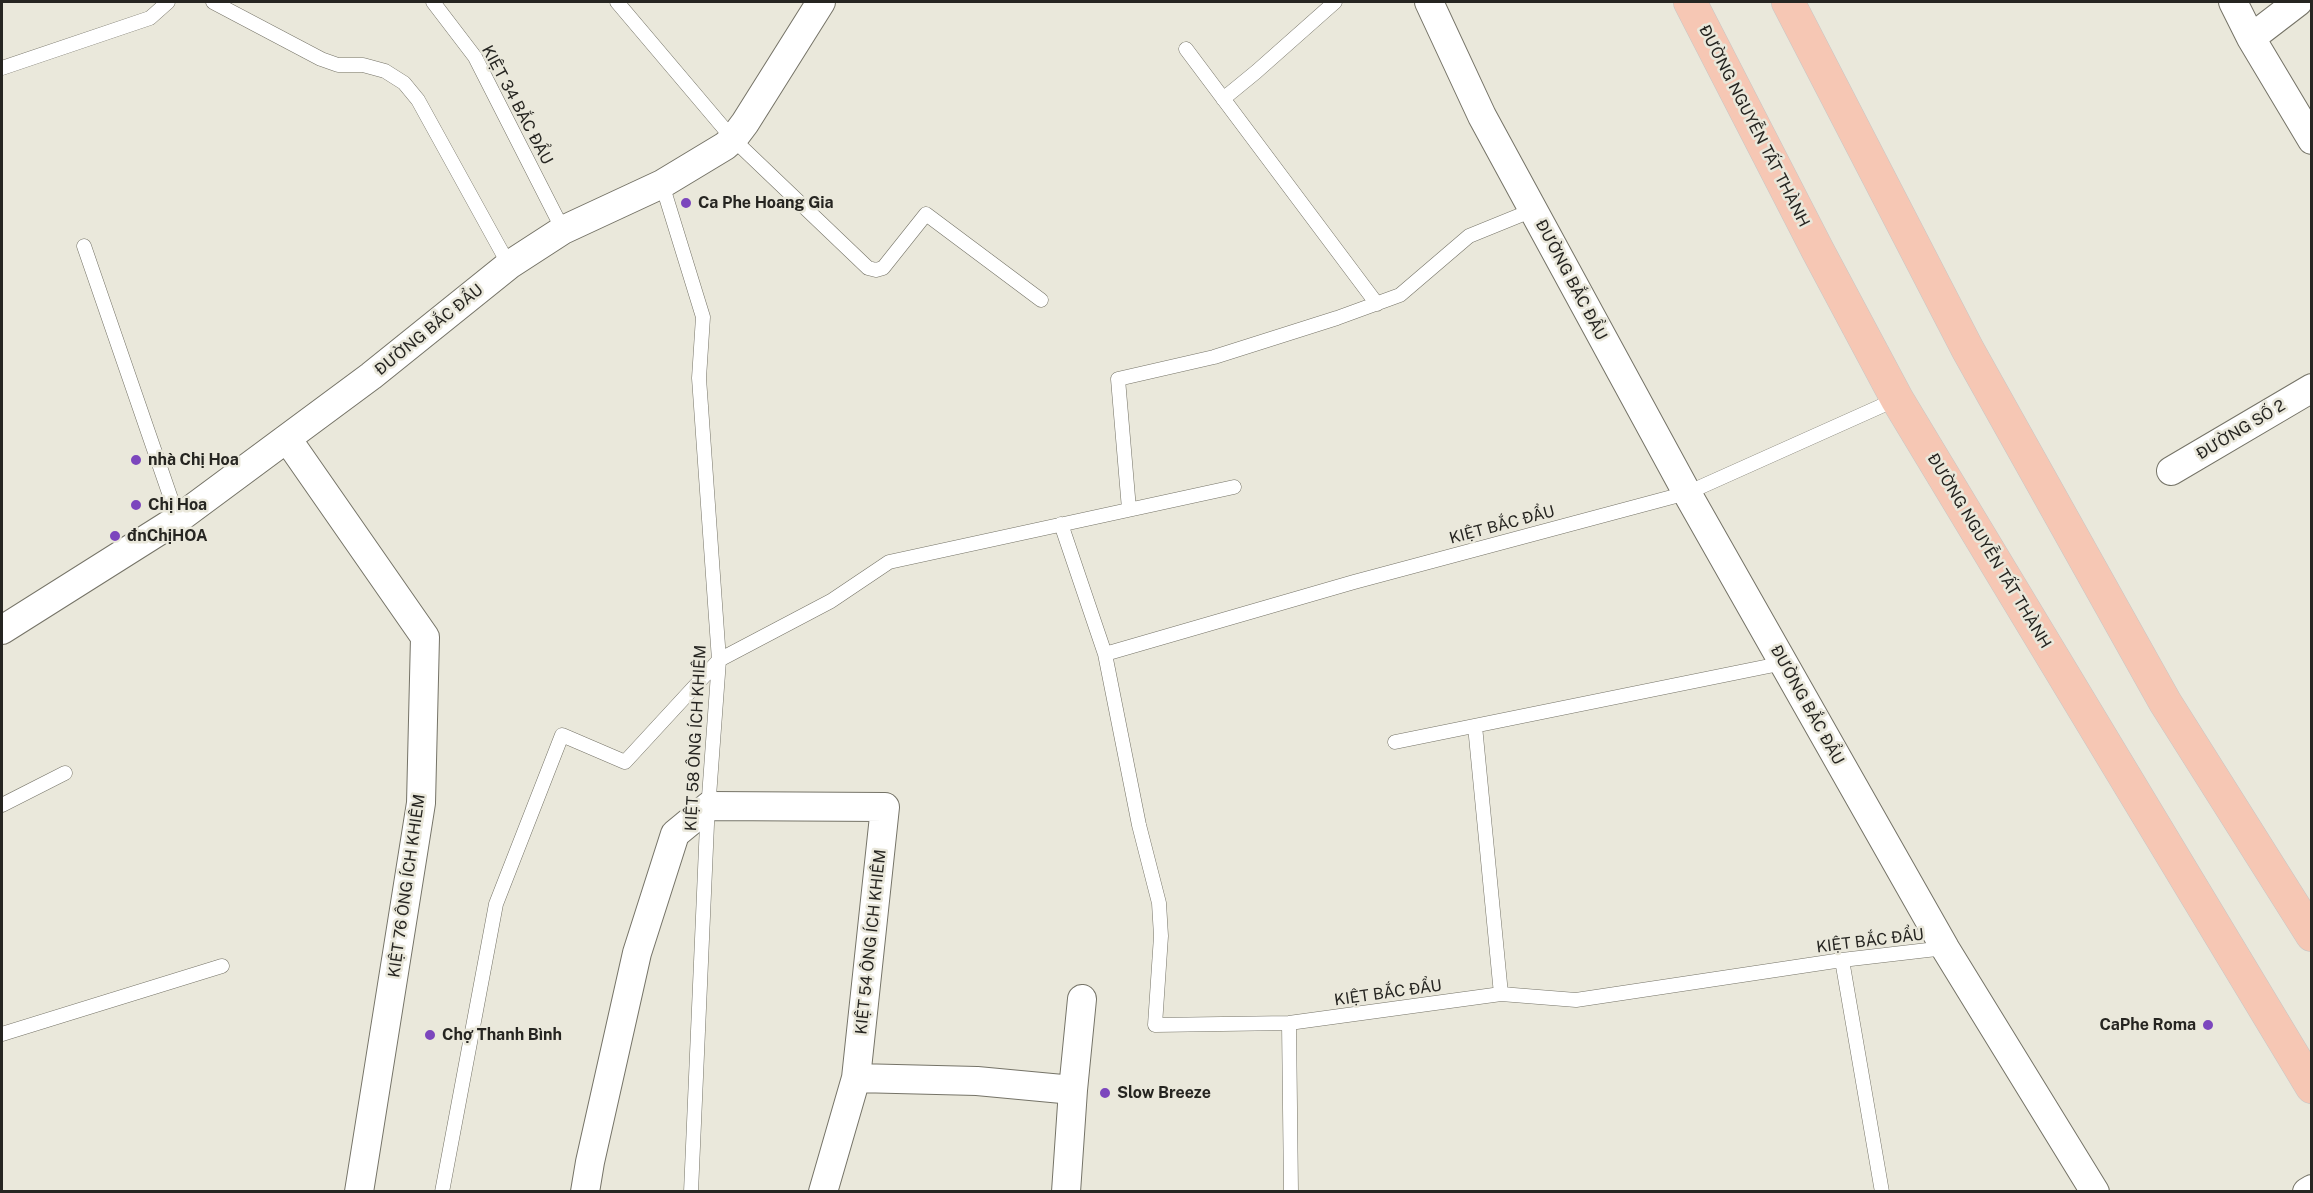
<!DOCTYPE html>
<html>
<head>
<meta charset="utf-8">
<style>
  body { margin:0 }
  #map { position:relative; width:2313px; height:1193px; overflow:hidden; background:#eae8db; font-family:"Public Sans",sans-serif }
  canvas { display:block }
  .frame { position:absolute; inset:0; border:3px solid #262521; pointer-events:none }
</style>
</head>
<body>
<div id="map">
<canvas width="2313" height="1193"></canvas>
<div class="frame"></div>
</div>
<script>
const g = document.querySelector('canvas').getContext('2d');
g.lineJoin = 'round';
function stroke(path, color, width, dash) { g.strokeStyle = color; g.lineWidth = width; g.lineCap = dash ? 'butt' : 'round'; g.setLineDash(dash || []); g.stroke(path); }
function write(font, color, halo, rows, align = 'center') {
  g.font = font + ' "Public Sans",sans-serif'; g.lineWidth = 5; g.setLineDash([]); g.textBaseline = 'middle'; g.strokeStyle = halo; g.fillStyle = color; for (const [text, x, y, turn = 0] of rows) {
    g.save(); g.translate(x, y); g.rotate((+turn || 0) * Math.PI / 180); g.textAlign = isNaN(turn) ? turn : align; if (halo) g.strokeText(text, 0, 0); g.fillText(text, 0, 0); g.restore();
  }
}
const service = new Path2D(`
  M 213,2 L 321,59 L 338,65 L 363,65 L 385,71 L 404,83 L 418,100 L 509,265
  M 433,2 L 475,57 L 563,230
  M 617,2 L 733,139 L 868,268 L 876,270 L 883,268 L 926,214 L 1041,300
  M 1186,49 L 1377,304
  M 2,68 L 150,18 L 168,2
  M 1223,99 L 1256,72 L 1335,2
  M 662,184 L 703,317 L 699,378 L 719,660 L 707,824 L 691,1192
  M 84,246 L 178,519
  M 1129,509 L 1118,379 L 1214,357 L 1337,318 L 1400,295 L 1469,236 L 1533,210
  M 1061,524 L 1105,654 L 1139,825 L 1159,903 L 1161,936 L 1155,1025 L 1289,1023 L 1501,994 L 1576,1000 L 1842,960 L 1945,948
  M 1105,654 L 1354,582 L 1687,493 L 1897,399
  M 1475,726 L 1501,994
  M 1395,742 L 1784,663
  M 2,805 L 65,773
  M 1842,960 L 1882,1192
  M 1289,1023 L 1291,1192
  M 2,1034 L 222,966
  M 442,1192 L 496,904 L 562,735 L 625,762 L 719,660 L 831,601 L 889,562 L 1234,487`);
const minor = new Path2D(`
  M 1429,2 L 1482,116 L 1687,493 L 1945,948 L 2095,1192
  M 2233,2 L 2251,38 L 2312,140
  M 2251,38 L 2298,2
  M 288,440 L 425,637 L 421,803 L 359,1192
  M 2171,471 L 2312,388
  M 2,630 L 178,519 L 371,376 L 509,265 L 563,230 L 662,184 L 725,146 L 733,139 L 745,123 L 821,2
  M 856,1078 L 977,1081 L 1073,1090 L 1082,999
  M 585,1192 L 590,1162 L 637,953 L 675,834 L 709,806 L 885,807 L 856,1078 L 823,1192
  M 1066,1192 L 1073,1090
  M 2307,1192 L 2312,1189`);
const primary = new Path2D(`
  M 1690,2 L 1818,251 L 1897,399 L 2312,1087
  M 1788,2 L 1968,350 L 2165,702 L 2312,935`);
const markers = [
  [686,203,6,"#7c46bd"],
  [136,460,6,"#7c46bd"],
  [136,505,6,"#7c46bd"],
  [115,536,6,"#7c46bd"],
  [2208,1025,6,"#7c46bd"],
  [430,1035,6,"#7c46bd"],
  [1105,1093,6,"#7c46bd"]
];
const streetNames = [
  ["KIỆT 34 BẮC ĐẨU",517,105,62],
  ["ĐƯỜNG NGUYỄN TẤT THÀNH",1754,126,63],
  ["ĐƯỜNG BẮC ĐẨU",1571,280,62],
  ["ĐƯỜNG BẮC ĐẨU",429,330,-39],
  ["ĐƯỜNG SỐ 2",2241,430,-31],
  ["KIỆT BẮC ĐẨU",1502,525,-15],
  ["ĐƯỜNG NGUYỄN TẤT THÀNH",1989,551,59],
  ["ĐƯỜNG BẮC ĐẨU",1807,705,61],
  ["KIỆT 58 ÔNG ÍCH KHIÊM",696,738,-87],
  ["KIỆT 76 ÔNG ÍCH KHIÊM",407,886,-82],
  ["KIỆT BẮC ĐẨU",1870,941,-7],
  ["KIỆT 54 ÔNG ÍCH KHIÊM",871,942,-84],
  ["KIỆT BẮC ĐẨU",1388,993,-8]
];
const poiNames = [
  ["Ca Phe Hoang Gia",698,203],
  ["nhà Chị Hoa",148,460],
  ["Chị Hoa",148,505],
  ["đnChịHOA",127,536],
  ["CaPhe Roma",2196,1025,"right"],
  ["Chợ Thanh Bình",442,1035],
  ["Slow Breeze",1117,1093]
];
stroke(service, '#757367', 15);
stroke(minor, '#757367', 30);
stroke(primary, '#c7c6c5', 34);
stroke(service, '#fff', 14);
stroke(minor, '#fff', 28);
stroke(primary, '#f6c7b4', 33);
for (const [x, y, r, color] of markers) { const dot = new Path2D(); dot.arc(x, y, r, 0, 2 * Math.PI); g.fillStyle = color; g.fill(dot); stroke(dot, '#eae8db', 2); }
write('16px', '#262521', '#eae8db', streetNames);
write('bold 16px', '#262521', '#eae8db', poiNames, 'left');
</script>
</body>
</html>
